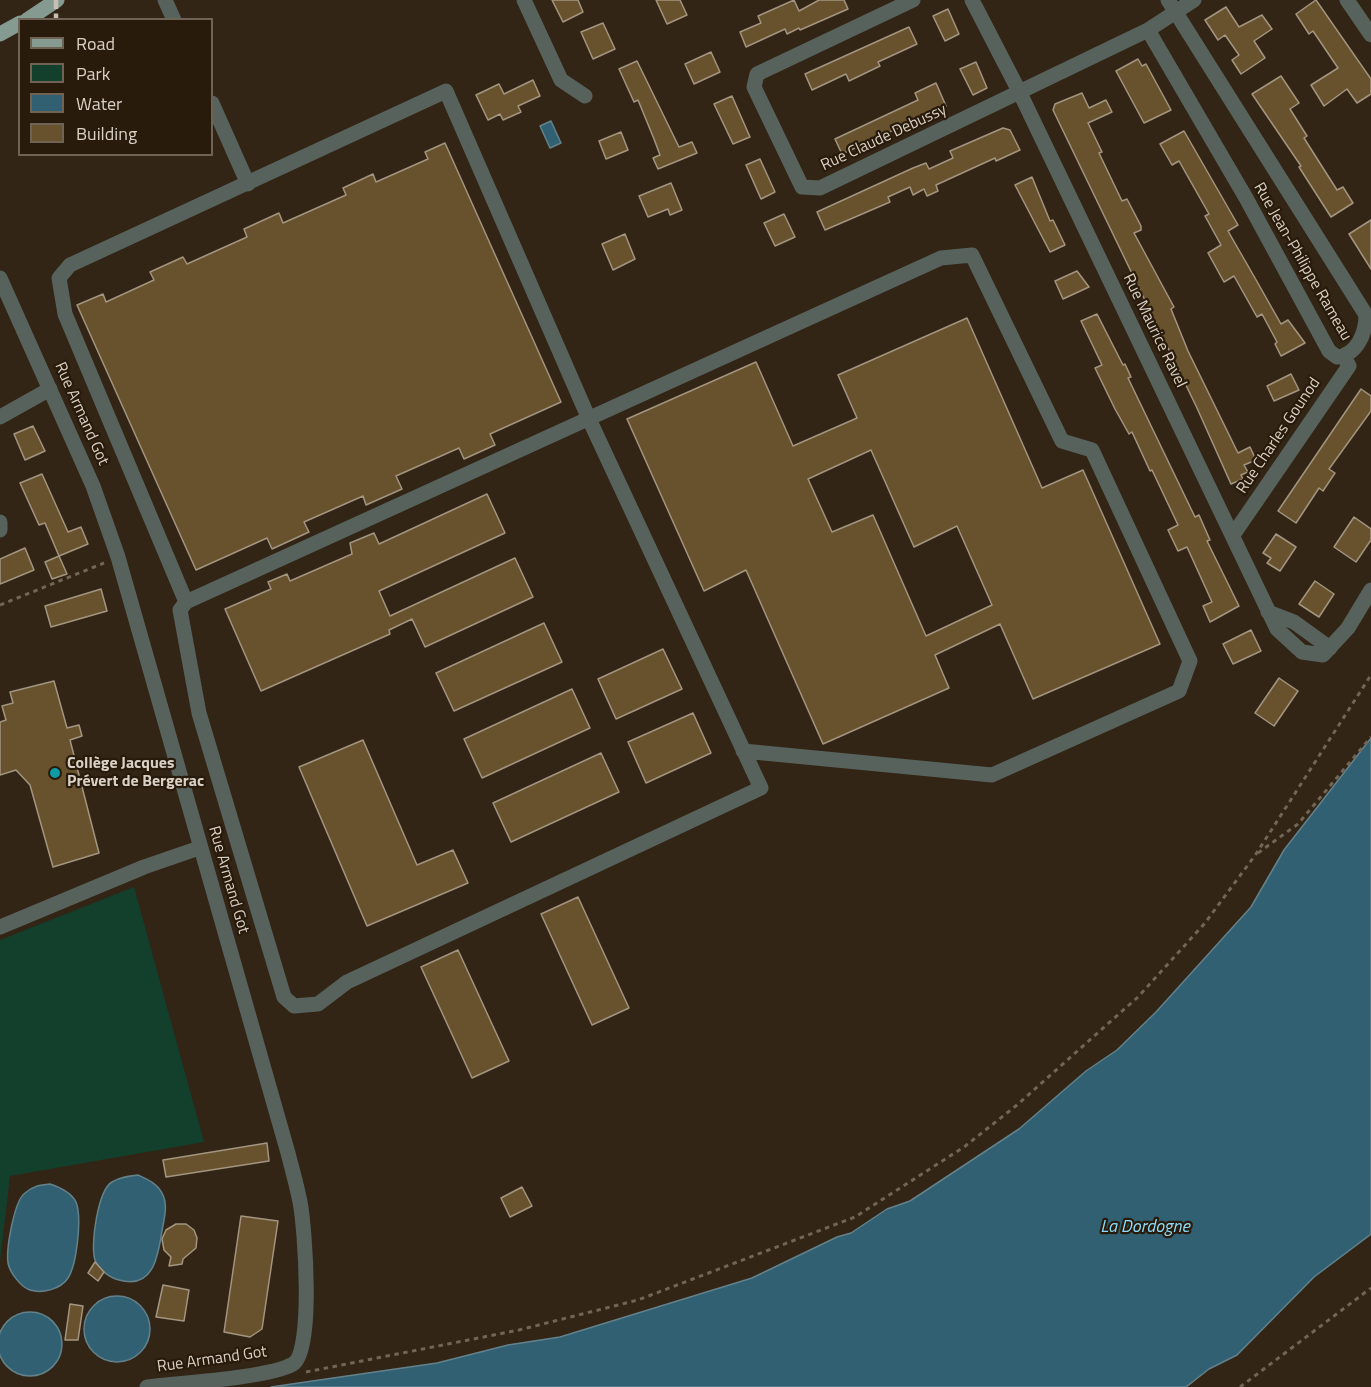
<!DOCTYPE html>
<html>
<head>
<meta charset="utf-8">
<style>
  body { margin:0 }
  #map { position:relative; width:1371px; height:1387px; overflow:hidden; background:#322515; font-family:"Titillium Web",sans-serif }
  canvas { display:block }
  .legend { position:absolute; left:18px; top:18px; width:195px; height:138px; box-sizing:border-box; background:#281b0b; border:2px solid #6f6356; margin:0; padding:8px 10px; list-style:none; font-size:18px; color:#d9d0c6 }
  .legend li { display:flex; align-items:center; gap:12px; height:30px }
  .legend b { width:30px; border:2px solid #6f6356 }
</style>
</head>
<body>
<div id="map">
<canvas width="1371" height="1387"></canvas>
<ul class="legend">
<li><b style="height:8px;background:#859b91"></b>Road</li>
<li><b style="height:16px;background:#133f2d"></b>Park</li>
<li><b style="height:16px;background:#316072"></b>Water</li>
<li><b style="height:16px;background:#68522e"></b>Building</li>
</ul>
</div>
<script>
const g = document.querySelector('canvas').getContext('2d');
g.lineJoin = 'round';
function fill(path, color) { g.fillStyle = color; g.fill(path, 'evenodd'); }
function stroke(path, color, width, dash) { g.strokeStyle = color; g.lineWidth = width; g.lineCap = dash ? 'butt' : 'round'; g.setLineDash(dash || []); g.stroke(path); }
function write(font, color, halo, rows, align = 'center') {
  g.font = font + ' "Titillium Web",sans-serif'; g.lineWidth = 4.5; g.setLineDash([]); g.textBaseline = 'middle'; g.strokeStyle = halo; g.fillStyle = color; for (const [text, x, y, turn = 0] of rows) {
    g.save(); g.translate(x, y); g.rotate((+turn || 0) * Math.PI / 180); g.textAlign = isNaN(turn) ? turn : align; if (halo) g.strokeText(text, 0, 0); g.fillText(text, 0, 0); g.restore();
  }
}
const green = new Path2D(`
  M 134,887 L 204,1142 L 10,1176 L 0,1261 L 0,940 Z`);
const water = new Path2D(`
  M 551,121 L 561,143 L 550,148 L 540,126 Z
  M 1371,738 L 1371,1234 L 1314,1277 L 1237,1355 L 1209,1369 L 1186,1387 L 271,1387 L 437,1363 L 508,1345 L 560,1337 L 752,1278 L 837,1237 L 851,1233 L 887,1209 L 910,1201 L 1019,1129 L 1086,1071 L 1117,1050 L 1156,1012 L 1251,907 L 1284,850 Z
  M 138,1175 C 149,1180 158,1184 163,1195 C 168,1206 164,1219 162,1231 C 158,1255 154,1290 119,1280 C 110,1278 98,1269 95,1260 C 90,1245 98,1190 112,1182 C 120,1177 129,1176 138,1175 Z
  M 50,1184 C 59,1187 71,1192 76,1202 C 82,1217 77,1264 68,1278 C 61,1289 42,1294 30,1290 C 21,1287 10,1273 8,1263 C 6,1249 14,1201 25,1193 C 33,1186 40,1185 50,1184 Z
  M84 1329a33 33 0 1 1 66 0a33 33 0 1 1-66 0Z
  M-2 1344a32 32 0 1 1 64 0a32 32 0 1 1-64 0Z`);
const building = new Path2D(`
  M 552,0 L 578,0 L 583,12 L 563,22 Z
  M 656,0 L 680,0 L 687,15 L 667,24 Z
  M 794,0 L 799,11 L 819,0 L 844,0 L 848,9 L 800,30 L 799,28 L 787,34 L 785,29 L 746,47 L 740,32 L 761,23 L 758,16 Z
  M 1316,0 L 1371,79 L 1371,94 L 1357,103 L 1347,89 L 1324,106 L 1311,85 L 1338,68 L 1313,31 L 1309,34 L 1296,14 Z
  M 1226,7 L 1239,27 L 1262,15 L 1272,29 L 1254,41 L 1265,58 L 1241,74 L 1232,60 L 1239,55 L 1225,35 L 1218,40 L 1205,20 Z
  M 948,9 L 959,34 L 945,41 L 933,16 Z
  M 603,23 L 615,49 L 593,59 L 581,32 Z
  M 909,27 L 917,44 L 878,62 L 880,66 L 849,81 L 846,74 L 812,90 L 805,74 Z
  M 711,52 L 720,72 L 694,84 L 685,64 Z
  M 1138,59 L 1142,66 L 1146,64 L 1171,110 L 1144,123 L 1116,71 Z
  M 637,61 L 679,147 L 692,142 L 697,153 L 658,169 L 653,158 L 660,155 L 654,139 L 638,100 L 634,102 L 619,69 Z
  M 976,62 L 987,88 L 973,95 L 960,69 Z
  M 1281,76 L 1299,103 L 1290,109 L 1307,136 L 1304,138 L 1337,190 L 1343,187 L 1353,203 L 1331,217 L 1299,167 L 1301,166 L 1252,94 Z
  M 533,80 L 540,96 L 518,106 L 521,112 L 503,120 L 500,114 L 488,120 L 476,95 L 499,84 L 504,94 Z
  M 936,83 L 946,106 L 842,154 L 835,139 L 918,100 L 915,93 Z
  M 1082,93 L 1089,108 L 1106,100 L 1112,112 L 1088,123 L 1102,152 L 1099,153 L 1122,201 L 1127,199 L 1141,226 L 1141,230 L 1134,233 L 1174,307 L 1171,309 L 1188,351 L 1238,453 L 1250,447 L 1256,460 L 1244,465 L 1248,472 L 1241,475 L 1243,479 L 1231,484 L 1197,408 L 1053,110 L 1055,104 Z
  M 732,96 L 750,137 L 733,144 L 714,104 Z
  M 1003,128 L 1010,130 L 1020,150 L 996,161 L 995,158 L 936,185 L 938,191 L 927,196 L 924,189 L 913,195 L 910,187 L 888,197 L 890,202 L 825,230 L 817,212 L 913,168 L 926,163 L 929,169 L 953,158 L 950,151 Z
  M 1184,131 L 1238,225 L 1228,231 L 1255,278 L 1281,324 L 1288,320 L 1305,343 L 1281,356 L 1275,344 L 1277,342 L 1262,314 L 1257,317 L 1234,276 L 1224,282 L 1208,253 L 1221,245 L 1205,216 L 1209,214 L 1179,161 L 1172,165 L 1160,144 Z
  M 621,132 L 628,150 L 606,159 L 599,141 Z
  M 445,143 L 561,402 L 490,434 L 495,445 L 464,459 L 459,448 L 396,476 L 402,489 L 366,505 L 363,496 L 304,522 L 309,532 L 272,549 L 267,538 L 196,570 L 77,305 L 103,294 L 106,302 L 154,280 L 150,272 L 183,257 L 187,264 L 247,237 L 244,229 L 279,213 L 283,223 L 346,195 L 343,188 L 373,174 L 376,182 L 428,159 L 425,152 Z
  M 760,159 L 775,192 L 761,199 L 746,165 Z
  M 1032,177 L 1050,221 L 1053,220 L 1065,245 L 1050,252 L 1015,185 Z
  M 671,183 L 682,210 L 670,215 L 668,209 L 648,217 L 639,196 Z
  M 784,214 L 795,237 L 775,246 L 764,223 Z
  M 1371,220 L 1371,269 L 1349,234 Z
  M 625,234 L 635,259 L 613,270 L 602,244 Z
  M 1077,271 L 1089,287 L 1063,299 L 1055,281 Z
  M 1097,314 L 1123,365 L 1125,364 L 1131,377 L 1128,378 L 1195,517 L 1199,515 L 1210,540 L 1207,541 L 1239,606 L 1210,622 L 1203,606 L 1212,602 L 1187,547 L 1178,551 L 1168,530 L 1178,525 L 1152,470 L 1150,471 L 1132,432 L 1129,434 L 1115,409 L 1095,368 L 1102,365 L 1081,321 Z
  M 967,318 L 1042,488 L 1083,470 L 1160,644 L 1033,699 L 1000,624 L 935,655 L 949,688 L 823,744 L 746,570 L 704,591 L 627,419 L 756,362 L 793,446 L 857,418 L 838,375 ZM 871,450 L 914,547 L 957,526 L 992,605 L 926,636 L 873,515 L 832,532 L 808,479 Z
  M 1291,374 L 1299,390 L 1274,401 L 1267,386 Z
  M 1361,389 L 1371,396 L 1371,411 L 1329,469 L 1335,473 L 1323,491 L 1319,488 L 1296,523 L 1278,511 Z
  M 33,426 L 45,451 L 25,460 L 14,434 Z
  M 42,474 L 68,532 L 81,527 L 88,544 L 59,556 L 45,523 L 39,525 L 20,483 Z
  M 487,494 L 505,533 L 379,591 L 390,616 L 515,558 L 533,597 L 425,647 L 412,619 L 389,630 L 390,634 L 261,691 L 225,609 L 271,589 L 268,582 L 287,574 L 290,581 L 352,554 L 350,543 L 374,533 L 379,544 Z
  M 1354,517 L 1371,529 L 1371,540 L 1356,562 L 1334,547 Z
  M 1276,534 L 1296,547 L 1280,571 L 1267,563 L 1271,558 L 1263,553 Z
  M 25,548 L 34,570 L 0,584 L 0,559 Z
  M 59,556 L 67,574 L 52,579 L 45,562 Z
  M 1315,581 L 1334,594 L 1319,617 L 1299,604 Z
  M 101,589 L 107,611 L 51,627 L 45,606 Z
  M 544,623 L 562,662 L 454,711 L 436,673 Z
  M 1251,630 L 1261,651 L 1233,664 L 1223,644 Z
  M 663,649 L 682,689 L 616,719 L 598,679 Z
  M 1279,678 L 1298,691 L 1274,726 L 1255,713 Z
  M 54,681 L 67,728 L 79,725 L 82,736 L 70,740 L 99,853 L 53,867 L 30,785 L 16,770 L 0,775 L 0,722 L 6,720 L 2,706 L 13,703 L 10,692 Z
  M 572,689 L 590,728 L 482,778 L 464,739 Z
  M 693,713 L 711,753 L 646,783 L 628,742 Z
  M 363,740 L 417,865 L 453,850 L 468,883 L 367,926 L 299,767 Z
  M 601,753 L 619,792 L 511,842 L 493,803 Z
  M 578,897 L 629,1008 L 592,1025 L 541,914 Z
  M 458,950 L 509,1061 L 472,1078 L 421,967 Z
  M 267,1143 L 269,1161 L 166,1177 L 163,1160 Z
  M 522,1187 L 532,1206 L 510,1217 L 501,1198 Z
  M 241,1216 L 278,1221 L 262,1329 L 250,1337 L 224,1332 Z
  M 176,1224 L 186,1224 L 194,1230 L 197,1238 L 196,1248 L 183,1259 L 182,1264 L 169,1266 L 171,1257 L 164,1250 L 162,1239 L 166,1230 Z
  M 95,1262 L 104,1272 L 98,1281 L 88,1273 Z
  M 163,1285 L 189,1290 L 184,1321 L 156,1317 Z
  M 70,1304 L 83,1306 L 78,1340 L 65,1340 Z`);
const path = new Path2D(`
  M 0,605 L 104,563
  M 1258,853 L 1298,824 L 1371,737
  M 306,1372 L 519,1330 L 638,1300 L 855,1217 L 964,1147 L 1017,1105 L 1138,997 L 1205,923 L 1256,854 L 1371,675
  M 1240,1387 L 1371,1288`);
const minor = new Path2D(`
  M 165,0 L 174,20
  M 524,0 L 561,80 L 585,96
  M 913,0 L 757,74 L 754,87 L 802,187 L 820,188 L 1148,30 L 1194,0
  M 972,0 L 1020,93 L 1277,629 L 1302,652 L 1323,655 L 1348,628 L 1371,590
  M 1347,0 L 1371,35
  M 1148,30 L 1246,198 L 1329,351 L 1337,357 C 1357,355 1366,333 1366,315 L 1168,0
  M 446,91 L 589,419 L 761,788 L 347,982 L 318,1004 L 294,1006 L 284,997 L 199,713 L 180,610 L 186,602 L 65,314 L 59,278 L 70,265 Z
  M 212,103 L 248,184
  M 0,278 L 93,486 L 118,557 L 288,1153 C 292,1169 297,1186 300,1202 C 305,1227 314,1352 293,1364 C 269,1378 179,1383 147,1387
  M 0,417 L 50,389
  M 0,522 L 0,530
  M 1233,535 L 1349,366 L 1344,357
  M 186,602 L 941,258 L 972,255 L 1062,441 L 1092,450 L 1190,661 L 1179,691 L 992,775 L 743,751
  M 1268,612 L 1294,622 L 1330,648
  M 0,927 L 144,867 L 199,848`);
const major = new Path2D(`
  M 27,20 L 57,0
  M 0,34 L 20,23`);
const rail = new Path2D(`
  M 56,0 L 56,20`);
const markers = [
  [55,773,6,"#0f9aa8"]
];
const streetNames = [
  ["Rue Claude Debussy",884,138,-25],
  ["Rue Jean-Philippe Rameau",1302,262,60],
  ["Rue Maurice Ravel",1154,331,64],
  ["Rue Armand Got",81,414,66],
  ["Rue Charles Gounod",1279,436,-56],
  ["Rue Armand Got",228,880,74],
  ["Rue Armand Got",212,1360,-8]
];
const poiNames = [
  ["Collège Jacques",67,764],
  ["Prévert de Bergerac",67,782]
];
const waterNames = [
  ["La Dordogne",1145,1228]
];
fill(green, '#133f2d');
fill(water, '#316072');
stroke(water, '#63828b', 1.5);
fill(building, '#68522e');
stroke(building, '#a39580', 1.5);
stroke(path, '#716558', 3, [4.5, 4.5]);
stroke(minor, '#57625c', 15);
stroke(major, '#859b91', 15);
stroke(rail, '#c8beb4', 4.5, [9, 4.5]);
for (const [x, y, r, color] of markers) { const dot = new Path2D(); dot.arc(x, y, r, 0, 2 * Math.PI); g.fillStyle = color; g.fill(dot); stroke(dot, '#281b0b', 2); }
write('16px', '#d9d0c6', '#281b0b', streetNames);
write('bold 16px', '#d9d0c6', '#281b0b', poiNames, 'left');
write('italic 18px', '#8bdbfa', '#281b0b', waterNames);
</script>
</body>
</html>
